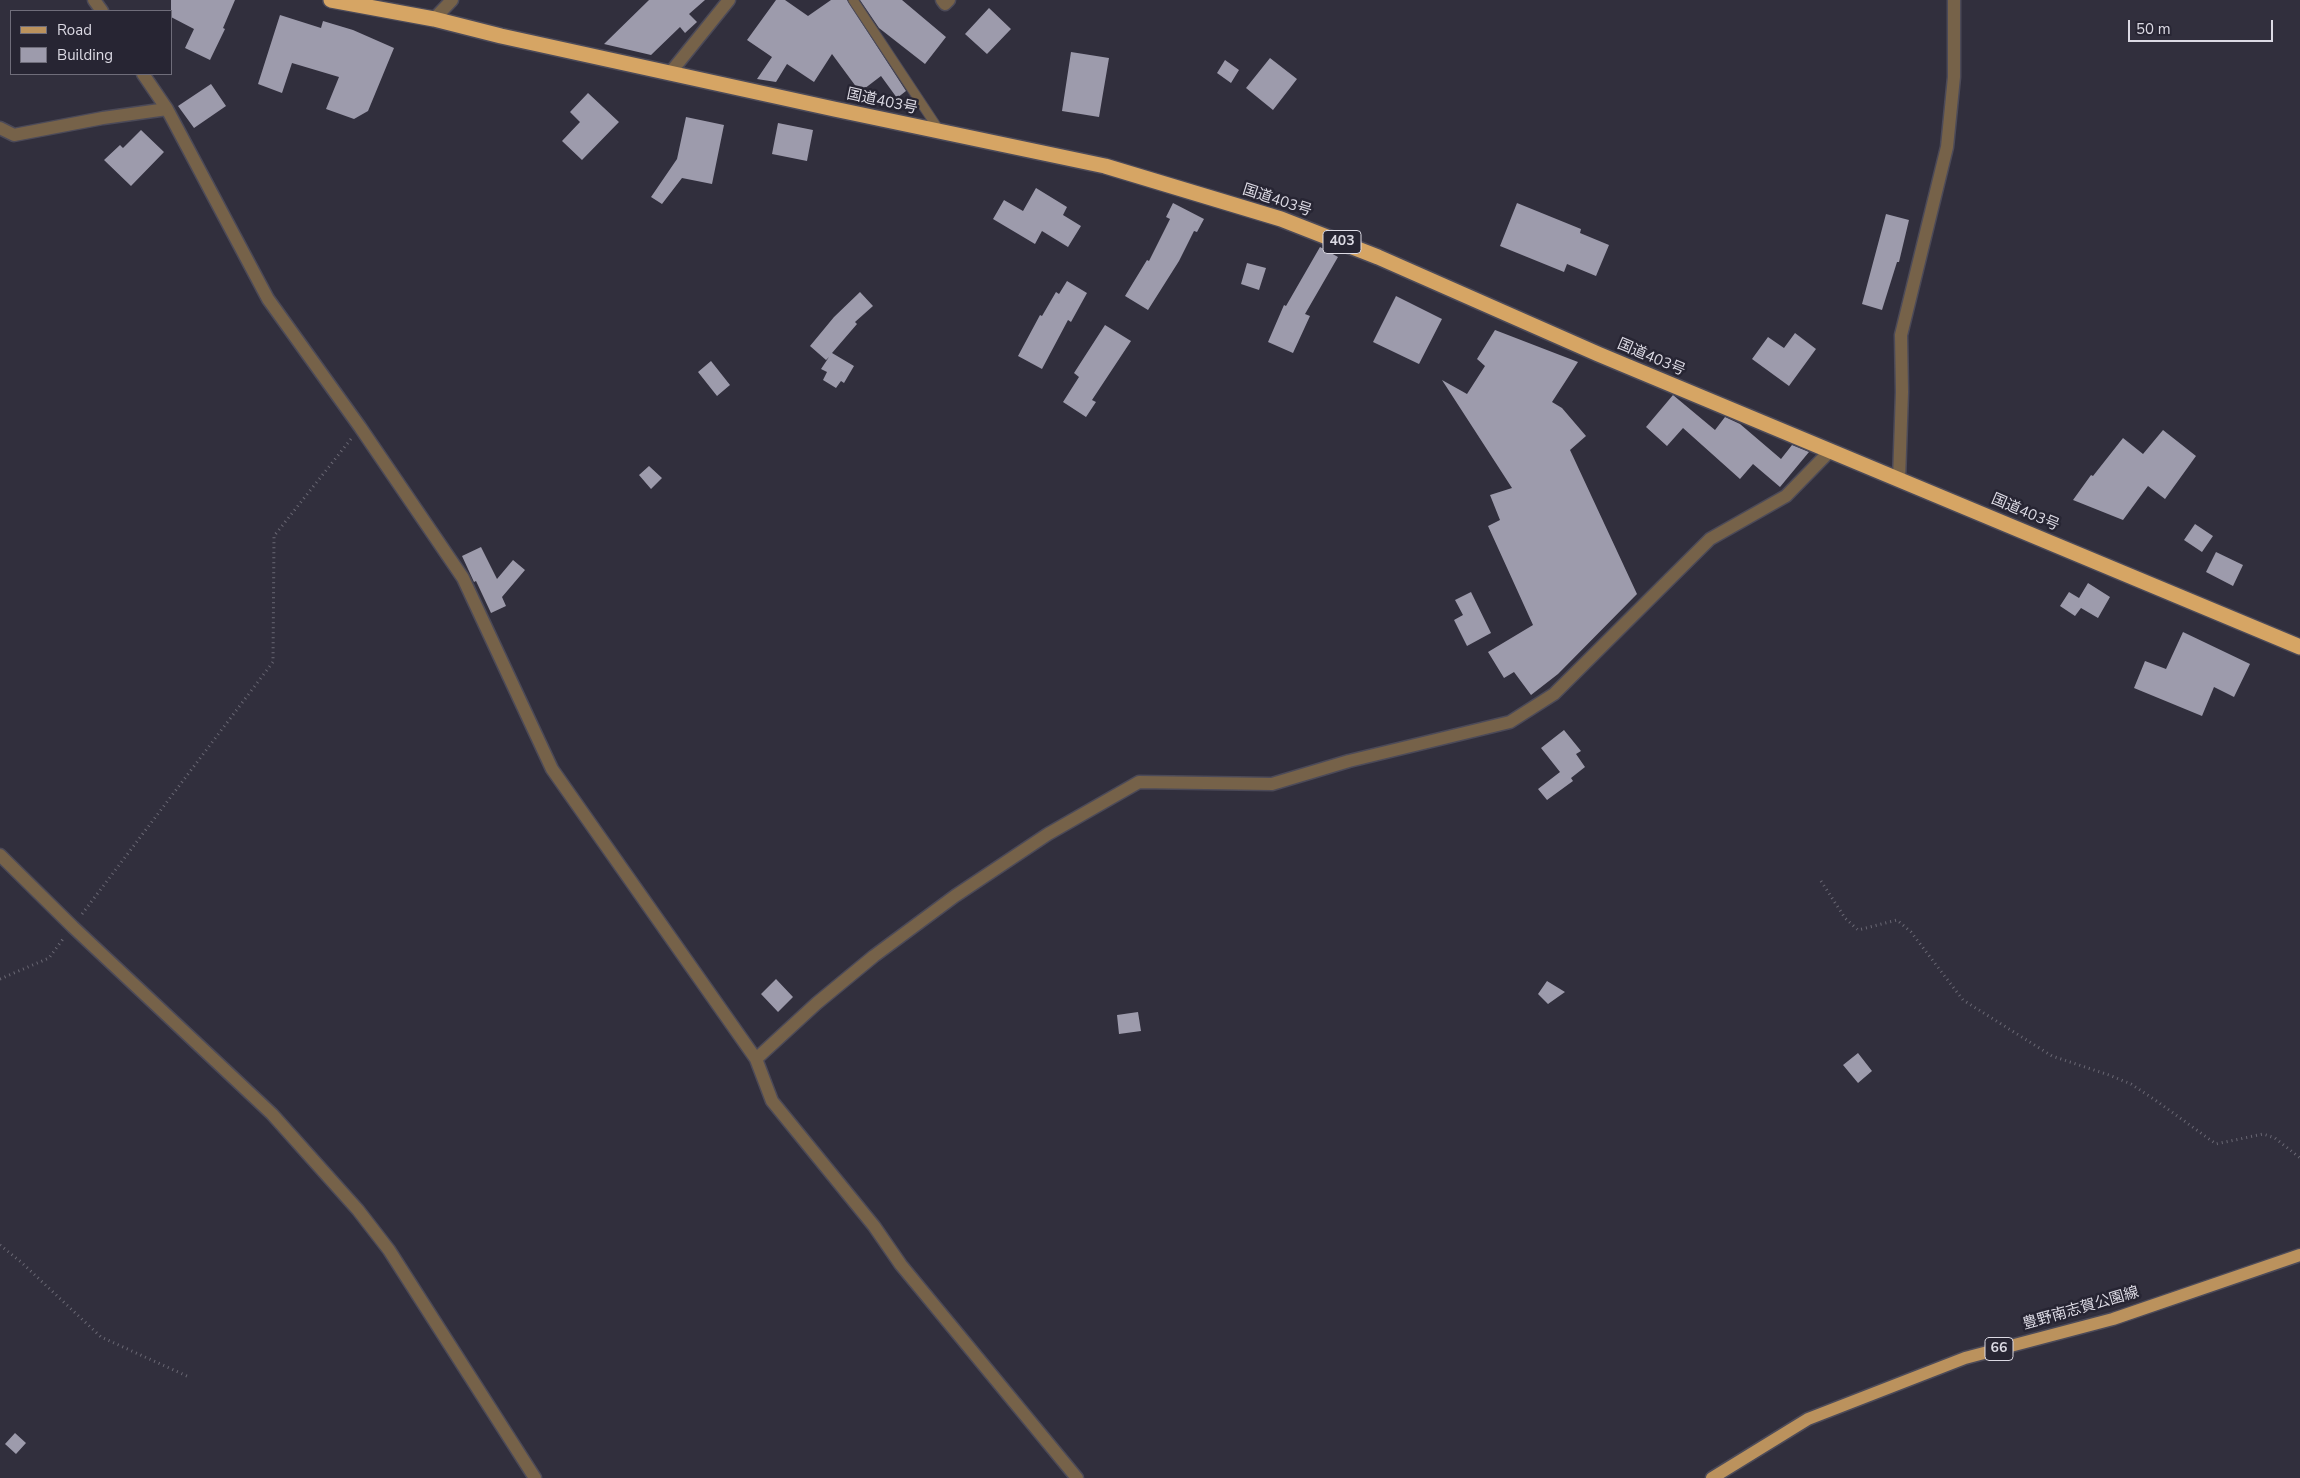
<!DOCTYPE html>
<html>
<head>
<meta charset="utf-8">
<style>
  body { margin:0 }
  #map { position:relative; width:2300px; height:1478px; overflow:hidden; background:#312f3d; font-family:"Nunito Sans",sans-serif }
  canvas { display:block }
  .legend { position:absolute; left:10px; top:10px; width:162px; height:65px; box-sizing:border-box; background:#272533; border:1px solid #6f6d7a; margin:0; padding:6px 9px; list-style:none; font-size:15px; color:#dcdae4 }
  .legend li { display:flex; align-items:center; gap:10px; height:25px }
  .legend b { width:25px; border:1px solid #6f6d7a }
  .scale { position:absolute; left:2128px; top:20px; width:145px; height:22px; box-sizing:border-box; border:2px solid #dcdae4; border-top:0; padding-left:6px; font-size:15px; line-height:18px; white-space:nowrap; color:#dcdae4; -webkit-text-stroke:4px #272533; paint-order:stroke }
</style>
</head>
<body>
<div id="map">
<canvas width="2300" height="1478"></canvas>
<ul class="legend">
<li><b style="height:6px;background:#bb925d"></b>Road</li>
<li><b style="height:14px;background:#9d9bac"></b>Building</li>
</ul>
<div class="scale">50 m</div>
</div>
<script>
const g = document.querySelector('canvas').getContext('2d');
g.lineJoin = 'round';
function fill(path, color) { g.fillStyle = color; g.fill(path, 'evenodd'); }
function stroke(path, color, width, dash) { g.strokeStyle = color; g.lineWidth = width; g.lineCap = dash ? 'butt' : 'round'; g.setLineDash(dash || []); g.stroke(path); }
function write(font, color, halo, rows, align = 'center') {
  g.font = font + ' "Nunito Sans","Noto Sans JP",sans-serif'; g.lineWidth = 5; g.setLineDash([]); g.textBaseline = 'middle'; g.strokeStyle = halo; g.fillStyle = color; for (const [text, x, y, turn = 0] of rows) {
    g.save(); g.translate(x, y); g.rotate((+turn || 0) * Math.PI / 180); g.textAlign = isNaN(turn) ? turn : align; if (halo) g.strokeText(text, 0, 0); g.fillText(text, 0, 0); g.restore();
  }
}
const building = new Path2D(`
  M 171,0 L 235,0 L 223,28 L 225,29 L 210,60 L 185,48 L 194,29 L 171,17 Z
  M 649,0 L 705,0 L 689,14 L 697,22 L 685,33 L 680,27 L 651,55 L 604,44 Z
  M 776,0 L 785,0 L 808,16 L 831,0 L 847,0 L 906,91 L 897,98 L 881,76 L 860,92 L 832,54 L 814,82 L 787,64 L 776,82 L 757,79 L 772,57 L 747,40 Z
  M 860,0 L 902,0 L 946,37 L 925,64 L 879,28 Z
  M 989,8 L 1011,29 L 987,54 L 965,34 Z
  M 280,15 L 321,28 L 323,21 L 353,30 L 394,48 L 368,111 L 354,119 L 326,109 L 339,77 L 292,63 L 282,93 L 258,84 Z
  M 1071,52 L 1109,58 L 1099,117 L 1062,111 Z
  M 1270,58 L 1297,79 L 1273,110 L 1246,88 Z
  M 1225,60 L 1239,70 L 1231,83 L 1217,73 Z
  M 211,84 L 226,106 L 194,128 L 178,106 Z
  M 588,93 L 619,122 L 582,160 L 562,141 L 580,122 L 570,112 Z
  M 686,117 L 724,125 L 712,184 L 682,178 L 662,204 L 651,197 L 677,159 Z
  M 778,123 L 813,130 L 807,161 L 772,154 Z
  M 141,130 L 164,152 L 131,186 L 104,160 L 120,145 L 123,148 Z
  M 1036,188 L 1067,207 L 1063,215 L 1081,226 L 1068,247 L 1042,231 L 1035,244 L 993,219 L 1004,200 L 1023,211 Z
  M 1173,203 L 1204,219 L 1197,232 L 1194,231 L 1179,261 L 1148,310 L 1125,296 L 1147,260 L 1149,261 L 1170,219 L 1166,217 Z
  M 1517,203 L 1581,229 L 1580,233 L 1609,245 L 1596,276 L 1567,264 L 1564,272 L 1500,246 Z
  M 1886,214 L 1909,220 L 1899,262 L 1897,262 L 1882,310 L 1862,304 Z
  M 1320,247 L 1338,257 L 1305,314 L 1310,316 L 1293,353 L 1268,342 L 1284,305 L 1286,306 Z
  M 1247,263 L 1266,268 L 1259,290 L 1241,284 Z
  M 1067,281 L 1087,293 L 1071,322 L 1068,320 L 1042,369 L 1018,356 L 1040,315 L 1042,316 L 1056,292 L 1059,294 Z
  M 860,292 L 873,306 L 855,322 L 857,324 L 832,353 L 854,366 L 844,383 L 841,381 L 836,388 L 823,380 L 827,372 L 821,369 L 829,357 L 826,360 L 810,346 L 834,317 Z
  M 1396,296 L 1442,319 L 1419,364 L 1373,342 Z
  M 1105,325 L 1131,341 L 1092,400 L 1096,402 L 1086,417 L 1063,402 L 1079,377 L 1074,373 Z
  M 1495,330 L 1578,362 L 1552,402 L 1562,408 L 1586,436 L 1570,450 L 1637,594 L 1558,674 L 1531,695 L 1514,672 L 1504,678 L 1488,652 L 1533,625 L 1488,526 L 1500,520 L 1490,495 L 1512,488 L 1442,380 L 1467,394 L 1485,366 L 1477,359 Z
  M 1795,333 L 1816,349 L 1789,386 L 1752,359 L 1768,337 L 1784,348 Z
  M 711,361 L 730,385 L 717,396 L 698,372 Z
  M 1673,395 L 1715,430 L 1725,417 L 1740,424 L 1781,459 L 1792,445 L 1809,452 L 1780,487 L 1753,464 L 1740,479 L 1683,428 L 1667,446 L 1646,427 Z
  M 2163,430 L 2196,456 L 2165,499 L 2148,486 L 2123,520 L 2073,500 L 2091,475 L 2093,476 L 2123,438 L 2143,454 Z
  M 649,466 L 662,478 L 651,489 L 639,475 Z
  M 2195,524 L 2213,536 L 2202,552 L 2184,540 Z
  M 481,547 L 497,579 L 513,560 L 525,570 L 502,597 L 506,606 L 491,613 L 476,581 L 474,582 L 462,556 Z
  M 2216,552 L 2243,565 L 2233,586 L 2206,572 Z
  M 2088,583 L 2110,597 L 2098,618 L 2081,608 L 2075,616 L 2060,606 L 2069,592 L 2079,598 Z
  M 1471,592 L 1491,633 L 1467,646 L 1454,620 L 1463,615 L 1455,600 Z
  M 2183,632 L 2250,664 L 2234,697 L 2214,687 L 2202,716 L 2134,688 L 2145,661 L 2166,669 Z
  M 1564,730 L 1581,751 L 1576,754 L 1585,767 L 1571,778 L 1573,781 L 1547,800 L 1538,789 L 1560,772 L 1541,748 Z
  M 776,979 L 793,997 L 778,1012 L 761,994 Z
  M 1547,981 L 1565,992 L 1548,1004 L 1538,994 Z
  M 1138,1012 L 1141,1031 L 1119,1034 L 1117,1015 Z
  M 1858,1053 L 1872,1071 L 1858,1083 L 1843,1065 Z
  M 15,1433 L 26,1443 L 16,1454 L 5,1444 Z`);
const path = new Path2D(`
  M 1821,881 L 1845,918 L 1858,930 L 1897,920 L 1911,932 L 1963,1000 L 2052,1056 L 2109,1075 L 2131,1084 L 2158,1102 L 2216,1144 L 2263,1134 L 2275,1138 L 2300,1158
  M 82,914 L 273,662 L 274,536 L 351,439
  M 0,979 L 49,958 L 63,939
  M 0,1245 L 21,1262 L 101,1337 L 189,1377`);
const lane = new Path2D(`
  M 853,0 L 941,133`);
const street = new Path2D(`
  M 94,0 L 102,11
  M 942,0 L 945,4 L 949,0
  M 434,19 L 452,0
  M 670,73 L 729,0
  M 143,74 L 167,109 L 268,299 L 360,427 L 463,578 L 552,769 L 756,1059 L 772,1101 L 874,1226 L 901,1265 L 1077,1478
  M 0,128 L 14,135 L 103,118 L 167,109
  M 1899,479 L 1902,392 L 1901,335 L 1947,147 L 1954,77 L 1954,0
  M 0,855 L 73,927 L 272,1114 L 358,1210 L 389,1250 L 535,1478
  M 756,1059 L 817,1003 L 874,956 L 955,896 L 1048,834 L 1139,782 L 1272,784 L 1349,761 L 1510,722 L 1554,694 L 1710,539 L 1786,496 L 1830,451`);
const primary = new Path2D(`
  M 1712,1478 L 1808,1419 L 1965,1358 L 2113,1319 L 2300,1255`);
const highway = new Path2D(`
  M 331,0 L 434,19 L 501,36 L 834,109 L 1105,166 L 1281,219 L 1378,257 L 1598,354 L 2300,647`);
const shields = [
  [1342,242,38],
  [1999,1349,28]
];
const shieldNames = [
  ["403",1342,242],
  ["66",1999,1349]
];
const streetNames = [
  ["国道403号",882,102,12],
  ["国道403号",1277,201,18],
  ["国道403号",1651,358,23],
  ["国道403号",2025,513,23],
  ["豊野南志賀公園線",2081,1309,-16]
];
fill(building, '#9d9bac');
stroke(lane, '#4c4a58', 11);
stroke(street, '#4c4a58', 15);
stroke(primary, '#4c4a58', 15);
stroke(highway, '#4c4a58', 18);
stroke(path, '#6a6874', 3, [1, 4]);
stroke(lane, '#766249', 9);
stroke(street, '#766249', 12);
stroke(primary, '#bb925d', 12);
stroke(highway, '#d6a564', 15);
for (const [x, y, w] of shields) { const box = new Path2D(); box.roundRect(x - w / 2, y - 11.5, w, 23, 4); g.fillStyle = '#272533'; g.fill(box); stroke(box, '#dcdae4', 1); }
write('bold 14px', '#dcdae4', null, shieldNames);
write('15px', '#dcdae4', '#272533', streetNames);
</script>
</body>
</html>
